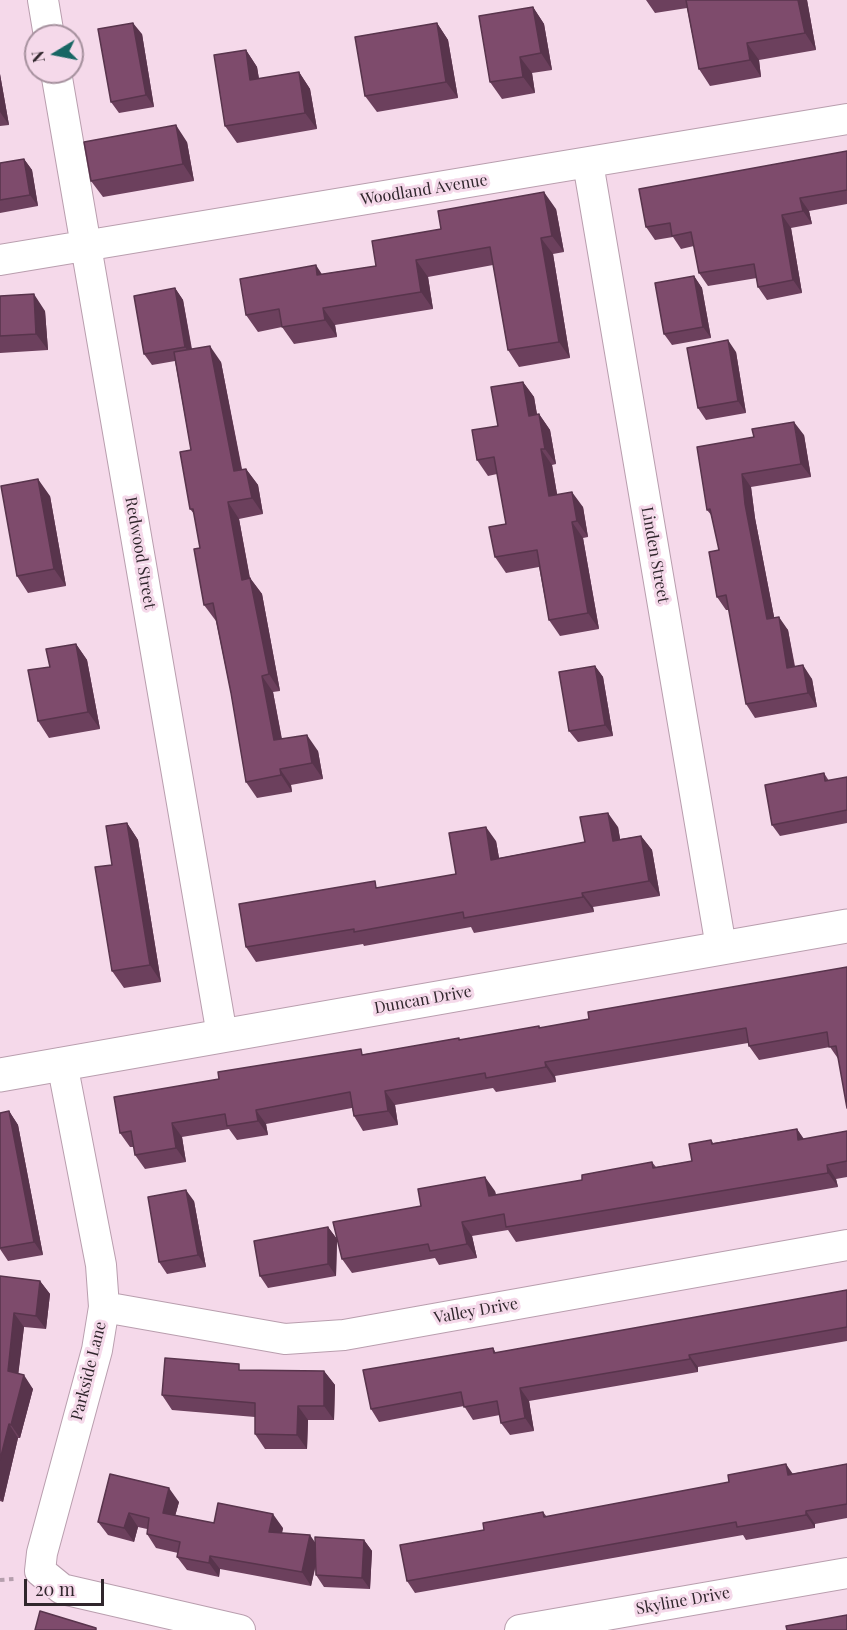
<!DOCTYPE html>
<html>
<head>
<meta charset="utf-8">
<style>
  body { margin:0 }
  #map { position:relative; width:847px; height:1630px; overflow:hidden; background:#f5d9ea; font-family:"Playfair Display",serif }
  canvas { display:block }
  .north { position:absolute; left:24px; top:24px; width:60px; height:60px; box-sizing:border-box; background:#f5d9ea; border:2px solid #a6919e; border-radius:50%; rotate:260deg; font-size:16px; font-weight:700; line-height:24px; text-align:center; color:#30262c }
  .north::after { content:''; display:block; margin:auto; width:21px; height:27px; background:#186664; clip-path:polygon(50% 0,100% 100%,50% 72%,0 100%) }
  .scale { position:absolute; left:24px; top:1579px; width:80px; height:27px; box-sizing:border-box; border:3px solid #30262c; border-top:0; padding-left:8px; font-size:18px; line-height:21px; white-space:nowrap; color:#30262c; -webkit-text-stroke:4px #f5d9ea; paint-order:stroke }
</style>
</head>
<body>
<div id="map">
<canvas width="847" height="1630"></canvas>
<div class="north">N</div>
<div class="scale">20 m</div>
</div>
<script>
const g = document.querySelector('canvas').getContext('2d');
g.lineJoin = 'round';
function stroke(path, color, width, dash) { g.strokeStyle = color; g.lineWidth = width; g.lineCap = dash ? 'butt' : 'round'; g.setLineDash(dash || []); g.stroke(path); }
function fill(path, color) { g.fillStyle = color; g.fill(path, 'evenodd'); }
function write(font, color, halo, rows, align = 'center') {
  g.font = font + ' "Playfair Display",serif'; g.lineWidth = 6; g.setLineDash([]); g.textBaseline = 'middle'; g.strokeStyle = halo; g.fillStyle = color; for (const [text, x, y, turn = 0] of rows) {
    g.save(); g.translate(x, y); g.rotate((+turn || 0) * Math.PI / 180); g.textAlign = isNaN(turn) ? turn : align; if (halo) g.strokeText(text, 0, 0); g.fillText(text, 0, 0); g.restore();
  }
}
const path = new Path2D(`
  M 0,1580 L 14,1579`);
const street = new Path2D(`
  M 43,0 L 49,36
  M 56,72 L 222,1035
  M 588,163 L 721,947
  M 0,260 L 847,119
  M 62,1063 L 101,1265 L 104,1307 L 97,1350 L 42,1553 L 40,1571 L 62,1589 L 240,1630
  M 104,1307 L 285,1339 L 344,1335 L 847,1245
  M 520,1630 L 847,1573`);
const secondary = new Path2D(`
  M 0,1075 L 847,926`);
const wall = new Path2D(`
  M 646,0 L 807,0 L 816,50 L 759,60 L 761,77 L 710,86 L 699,69 L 687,8 L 655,13 Z
  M 533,7 L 544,24 L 552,70 L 532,73 L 535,93 L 502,99 L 490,82 Z
  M 437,23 L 448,40 L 458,98 L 377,112 L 365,96 Z
  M 142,34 L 154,107 L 119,113 L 111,102 Z
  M 246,50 L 257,67 L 259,79 L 299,72 L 310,89 L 317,129 L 237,143 L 225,126 Z
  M 0,74 L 9,125 L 0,126 Z
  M 187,142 L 194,181 L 103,197 L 91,181 Z
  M 847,151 L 847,204 L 809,211 L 812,224 L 791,228 L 802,293 L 767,300 L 758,287 L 757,278 L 708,286 L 699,273 L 694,246 L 681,249 L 673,237 L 655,240 L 646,227 Z
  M 24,159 L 32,170 L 38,206 L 0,213 L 0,163 Z
  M 556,209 L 564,252 L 553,254 L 570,358 L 519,367 L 508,350 L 493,265 L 428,277 L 433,309 L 335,325 L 337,337 L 294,344 L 282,327 L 258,332 L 246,315 L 322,274 L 376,266 L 441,229 Z
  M 694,276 L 702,288 L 711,338 L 672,345 L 664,334 Z
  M 175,288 L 183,300 L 192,349 L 221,362 L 242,469 L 246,469 L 258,485 L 263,514 L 239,519 L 250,578 L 262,594 L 280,691 L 273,692 L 282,739 L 318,751 L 323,779 L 291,785 L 292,792 L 257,798 L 246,782 L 231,693 L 216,621 L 204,605 L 200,548 L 195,515 L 190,509 L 191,450 L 175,361 L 152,365 L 144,354 Z
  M 0,296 L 45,311 L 48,350 L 0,353 Z
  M 736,352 L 746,413 L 706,420 L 698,408 Z
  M 523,382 L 534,397 L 537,415 L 539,414 L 550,430 L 556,464 L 552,465 L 557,494 L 583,507 L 588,537 L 583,538 L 599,629 L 560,636 L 549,620 L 539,567 L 506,573 L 495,557 L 506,524 L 497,474 L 488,476 L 477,460 Z
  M 804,435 L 811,477 L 751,487 L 755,518 L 774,617 L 788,630 L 795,666 L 812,679 L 817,707 L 755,718 L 746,704 L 729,610 L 726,610 L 717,597 L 719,550 L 712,516 L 707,510 L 697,447 Z
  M 50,496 L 66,586 L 28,593 L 17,576 Z
  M 76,644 L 87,660 L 100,729 L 49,738 L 38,721 L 50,667 Z
  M 595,666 L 603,677 L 613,736 L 578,742 L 569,731 Z
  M 824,773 L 829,781 L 847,777 L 847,823 L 780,836 L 772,825 Z
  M 127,823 L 138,840 L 161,982 L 124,988 L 112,971 L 112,865 Z
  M 618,827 L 620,839 L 641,836 L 652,850 L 660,896 L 593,907 L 594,912 L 474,933 L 471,927 L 364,946 L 363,944 L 256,962 L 246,947 L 379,888 L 456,874 L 496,841 L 499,858 L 585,842 Z
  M 847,967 L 839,1060 L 830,1047 L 759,1060 L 749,1046 L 748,1043 L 555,1076 L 556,1082 L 496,1092 L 493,1088 L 395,1105 L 398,1125 L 363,1131 L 354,1116 L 352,1108 L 266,1124 L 268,1135 L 237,1140 L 229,1129 L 182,1137 L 186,1162 L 145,1169 L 135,1155 L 134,1147 L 130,1147 L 120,1133 L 365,1054 L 461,1040 L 539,1026 L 540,1028 L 589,1019 Z
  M 9,1111 L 18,1125 L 43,1255 L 8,1261 L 0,1249 L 0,1113 Z
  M 797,1129 L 804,1139 L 847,1131 L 847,1177 L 836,1179 L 838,1187 L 516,1242 L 508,1230 L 472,1236 L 477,1258 L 439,1265 L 435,1258 L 352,1273 L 342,1259 L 421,1206 L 495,1191 L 496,1195 L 582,1180 L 652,1162 L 656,1167 L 692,1161 L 711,1140 L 713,1143 Z
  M 194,1201 L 206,1267 L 167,1274 L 159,1262 Z
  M 328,1227 L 337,1239 L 336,1276 L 268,1288 L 260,1276 Z
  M 0,1276 L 40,1281 L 50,1294 L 46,1329 L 24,1327 L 18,1374 L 33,1389 L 20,1438 L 18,1438 L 3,1502 L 0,1501 Z
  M 847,1290 L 847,1341 L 698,1367 L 698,1372 L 529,1401 L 534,1431 L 510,1435 L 501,1423 L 500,1415 L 473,1420 L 464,1406 L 379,1422 L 371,1409 L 493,1348 L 496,1353 Z
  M 243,1370 L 324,1371 L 335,1385 L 334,1420 L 308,1420 L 307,1449 L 265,1449 L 255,1434 L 255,1417 L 172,1410 L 162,1395 Z
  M 847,1464 L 847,1518 L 815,1524 L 815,1528 L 746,1540 L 743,1535 L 415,1593 L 407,1581 L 484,1530 L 543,1512 L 547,1517 Z
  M 110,1474 L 179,1502 L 175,1516 L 214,1523 L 283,1528 L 282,1533 L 315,1543 L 364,1540 L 372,1551 L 370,1589 L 324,1587 L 316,1575 L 316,1565 L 311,1586 L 220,1569 L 219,1577 L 187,1570 L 177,1557 L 178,1553 L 156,1548 L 147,1534 L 147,1529 L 138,1527 L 134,1542 L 108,1535 L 98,1522 Z`);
const shadedWall = new Path2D(`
  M 798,0 L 807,0 L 816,50 L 805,33 Z
  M 533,7 L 544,24 L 552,70 L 541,53 Z
  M 133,23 L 142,34 L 154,107 L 146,95 Z
  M 437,23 L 448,40 L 458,98 L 446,82 Z
  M 747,43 L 759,60 L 761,77 L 750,60 Z
  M 246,50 L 257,67 L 262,97 L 250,80 Z
  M 520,57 L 532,73 L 535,93 L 523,77 Z
  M 299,72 L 310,89 L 317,129 L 305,113 Z
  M 0,74 L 9,125 L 0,112 Z
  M 176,125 L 187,142 L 194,181 L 183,164 Z
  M 24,159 L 32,170 L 38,206 L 30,195 Z
  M 544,192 L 556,209 L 564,252 L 552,236 Z
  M 800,198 L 809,211 L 812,224 L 803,211 Z
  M 782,215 L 791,228 L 802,293 L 793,280 Z
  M 541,238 L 553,254 L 570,358 L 559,342 Z
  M 416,260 L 428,277 L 433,309 L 421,292 Z
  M 316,265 L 327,282 L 317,275 Z
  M 694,276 L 702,288 L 711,338 L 703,327 Z
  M 175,288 L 183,300 L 193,358 L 185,347 Z
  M 34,294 L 45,311 L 48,350 L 36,334 Z
  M 323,308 L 335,325 L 337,337 L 325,320 Z
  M 728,340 L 736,352 L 746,413 L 738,401 Z
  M 210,346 L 221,362 L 245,487 L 234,471 Z
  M 523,382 L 534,397 L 540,431 L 529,416 Z
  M 539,414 L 550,430 L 556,464 L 545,449 Z
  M 794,422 L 804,435 L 811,477 L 801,464 Z
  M 541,449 L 552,465 L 560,511 L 549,496 Z
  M 246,469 L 258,485 L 263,514 L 252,498 Z
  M 742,474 L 751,487 L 755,518 L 777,632 L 767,619 L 745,504 Z
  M 38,479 L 50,496 L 66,586 L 54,569 Z
  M 572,492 L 583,507 L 588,537 L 577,521 Z
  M 228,502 L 239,519 L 253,596 L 242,580 Z
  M 572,522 L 583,538 L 599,629 L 588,613 Z
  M 250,578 L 262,594 L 280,691 L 269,674 Z
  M 779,617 L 788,630 L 797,681 L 787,668 Z
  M 76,644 L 87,660 L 100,729 L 88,712 Z
  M 803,665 L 812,679 L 817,707 L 808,693 Z
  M 595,666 L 603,677 L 613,736 L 605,725 Z
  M 262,676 L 273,692 L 285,757 L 274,740 Z
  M 307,735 L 318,751 L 323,779 L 312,763 Z
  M 280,769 L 291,785 L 292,792 L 281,775 Z
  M 608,813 L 618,827 L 623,855 L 613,841 Z
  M 127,823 L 138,840 L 161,982 L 150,965 Z
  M 486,827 L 496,841 L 502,874 L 491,860 Z
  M 641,836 L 652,850 L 660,896 L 649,881 Z
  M 582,893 L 593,907 L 594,912 L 583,897 Z
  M 545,1062 L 555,1076 L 556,1082 L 546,1067 Z
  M 385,1091 L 395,1105 L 398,1125 L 388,1111 Z
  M 256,1110 L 266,1124 L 268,1135 L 258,1121 Z
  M 9,1111 L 18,1125 L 43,1255 L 34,1242 Z
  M 172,1123 L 182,1137 L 186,1162 L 176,1148 Z
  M 797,1129 L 806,1143 L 798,1140 Z
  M 827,1165 L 836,1179 L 838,1187 L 828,1173 Z
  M 485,1177 L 495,1191 L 499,1210 L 489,1196 Z
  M 186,1190 L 194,1201 L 206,1267 L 198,1255 Z
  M 462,1222 L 472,1236 L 477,1258 L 467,1244 Z
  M 328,1227 L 337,1239 L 336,1276 L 328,1264 Z
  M 40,1281 L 50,1294 L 46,1329 L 36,1316 Z
  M 14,1313 L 24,1327 L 17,1385 L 8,1371 Z
  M 689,1355 L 698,1367 L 698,1372 L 690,1359 Z
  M 324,1371 L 335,1385 L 334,1420 L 324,1406 Z
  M 24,1375 L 33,1389 L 20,1438 L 11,1425 Z
  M 520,1388 L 529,1401 L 534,1431 L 525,1418 Z
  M 298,1406 L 308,1420 L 307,1449 L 297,1435 Z
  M 9,1424 L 18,1438 L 3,1502 L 0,1498 L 0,1460 Z
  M 786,1464 L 795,1477 L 788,1475 Z
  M 169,1488 L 179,1502 L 172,1527 L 163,1513 Z
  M 806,1511 L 815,1524 L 815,1528 L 806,1515 Z
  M 129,1513 L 138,1527 L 134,1542 L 124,1528 Z
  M 273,1514 L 283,1528 L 279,1546 L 269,1532 Z
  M 310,1535 L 319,1548 L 311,1586 L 302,1572 Z
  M 364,1540 L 372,1551 L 370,1589 L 362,1578 Z
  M 210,1556 L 220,1569 L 219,1577 L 209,1563 Z`);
const building = new Path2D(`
  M 686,0 L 798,0 L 805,33 L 747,43 L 750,60 L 699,69 Z
  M 533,7 L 541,53 L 520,57 L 523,77 L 490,82 L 479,16 Z
  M 133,23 L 146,95 L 111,102 L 98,29 Z
  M 437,23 L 446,82 L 365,96 L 355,37 Z
  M 246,50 L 250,80 L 299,72 L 305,113 L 225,126 L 214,55 Z
  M 176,125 L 183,164 L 91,181 L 84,142 Z
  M 847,151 L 847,190 L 800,198 L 803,211 L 782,215 L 793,280 L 758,287 L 754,264 L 699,273 L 691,232 L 672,236 L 670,223 L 646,227 L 639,189 Z
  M 24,159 L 30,195 L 0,200 L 0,163 Z
  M 544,192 L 552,236 L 541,238 L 559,342 L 508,350 L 490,247 L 416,260 L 421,292 L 323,308 L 325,320 L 282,327 L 279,309 L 246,315 L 240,279 L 316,265 L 317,275 L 376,266 L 372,241 L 441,229 L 438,211 Z
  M 694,276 L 703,327 L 664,334 L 655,283 Z
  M 175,288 L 185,347 L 144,354 L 134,296 Z
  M 34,294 L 36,334 L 0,336 L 0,296 Z
  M 728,340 L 738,401 L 698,408 L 687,348 Z
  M 210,346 L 234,471 L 246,469 L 252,498 L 228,502 L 242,580 L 250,578 L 269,674 L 262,676 L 274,740 L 307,735 L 312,763 L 280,769 L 281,775 L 246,782 L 231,693 L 213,603 L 204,605 L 194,549 L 200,548 L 193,509 L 190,509 L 180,452 L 191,450 L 174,352 Z
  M 523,382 L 529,416 L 539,414 L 545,449 L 541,449 L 549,496 L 572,492 L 577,521 L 572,522 L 588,613 L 549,620 L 537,550 L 495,557 L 489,527 L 506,524 L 494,457 L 477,460 L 472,430 L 498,426 L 491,387 Z
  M 794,422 L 801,464 L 742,474 L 745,504 L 767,619 L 779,617 L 787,668 L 803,665 L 808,693 L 746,704 L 726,595 L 717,597 L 709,552 L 719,550 L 710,509 L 707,510 L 697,447 L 754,437 L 752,429 Z
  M 38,479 L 54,569 L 17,576 L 1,486 Z
  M 76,644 L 88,712 L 38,721 L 28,670 L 50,667 L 46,649 Z
  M 595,666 L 605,725 L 569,731 L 559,672 Z
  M 824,773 L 825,781 L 847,777 L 847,810 L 772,825 L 765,785 Z
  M 608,813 L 613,841 L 641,836 L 649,881 L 582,893 L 583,897 L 464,918 L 463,912 L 354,932 L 354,929 L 246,947 L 239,904 L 375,881 L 376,888 L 456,874 L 449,833 L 486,827 L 491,860 L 585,842 L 580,817 Z
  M 127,823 L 150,965 L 112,971 L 95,867 L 112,865 L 106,826 Z
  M 847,967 L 847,1108 L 836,1046 L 829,1047 L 827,1032 L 749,1046 L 746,1028 L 545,1062 L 546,1067 L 486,1078 L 485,1073 L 385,1091 L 388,1111 L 354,1116 L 350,1092 L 256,1110 L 258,1121 L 227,1126 L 225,1114 L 172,1123 L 176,1148 L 135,1155 L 131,1131 L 120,1133 L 114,1097 L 219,1079 L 218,1072 L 361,1049 L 362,1055 L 459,1038 L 459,1040 L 539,1026 L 539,1028 L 589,1019 L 588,1012 Z
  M 9,1111 L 34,1242 L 0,1248 L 0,1113 Z
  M 797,1129 L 798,1140 L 847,1131 L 847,1161 L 827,1165 L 828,1173 L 506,1227 L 504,1214 L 462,1222 L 467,1244 L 430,1251 L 428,1244 L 342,1259 L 333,1222 L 421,1206 L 418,1189 L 485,1177 L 489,1196 L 582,1180 L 582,1175 L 652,1162 L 653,1168 L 692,1161 L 689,1144 L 711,1140 L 712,1144 Z
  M 186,1190 L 198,1255 L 159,1262 L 148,1197 Z
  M 328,1227 L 328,1264 L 260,1276 L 254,1241 Z
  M 0,1276 L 40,1281 L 36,1316 L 14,1313 L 8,1371 L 24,1375 L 11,1425 L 9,1424 L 0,1460 Z
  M 847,1290 L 847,1327 L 689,1355 L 690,1359 L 520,1388 L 525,1418 L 501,1423 L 497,1401 L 464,1407 L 461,1392 L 371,1409 L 363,1370 L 493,1348 L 494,1353 Z
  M 165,1358 L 239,1364 L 239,1370 L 324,1371 L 324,1406 L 298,1406 L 297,1435 L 255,1434 L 255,1403 L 162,1395 Z
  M 786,1464 L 788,1475 L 847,1464 L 847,1504 L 806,1511 L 806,1515 L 737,1527 L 736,1522 L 407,1581 L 400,1545 L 484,1530 L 483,1523 L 543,1512 L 544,1517 L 729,1482 L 728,1475 Z
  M 110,1474 L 169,1488 L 163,1513 L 214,1523 L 218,1503 L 273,1514 L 269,1532 L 310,1535 L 302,1572 L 210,1556 L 209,1563 L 177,1557 L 180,1542 L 147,1534 L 149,1518 L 129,1513 L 124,1528 L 98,1522 Z
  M 315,1537 L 364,1540 L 362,1578 L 316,1575 Z
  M 40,1611 L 96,1628 L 96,1630 L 35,1630 Z
  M 847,1615 L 847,1630 L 787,1630 L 786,1626 Z`);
const streetNames = [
  ["Woodland Avenue",424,190,-9],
  ["Redwood Street",140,553,80],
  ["Linden Street",655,555,80],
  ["Duncan Drive",423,1000,-10],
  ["Valley Drive",476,1311,-10],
  ["Parkside Lane",89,1371,-76],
  ["Skyline Drive",683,1601,-10]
];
stroke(street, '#b99eae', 32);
stroke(secondary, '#b99eae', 35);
stroke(path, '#b59fad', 4, [4.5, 4.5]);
stroke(street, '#fff', 30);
stroke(secondary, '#fff', 33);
fill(wall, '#6c405d');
fill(shadedWall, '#58344c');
fill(building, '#7e4b6c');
stroke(building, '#58344c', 1.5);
write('16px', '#30262c', '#f5d9ea', streetNames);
</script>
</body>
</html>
